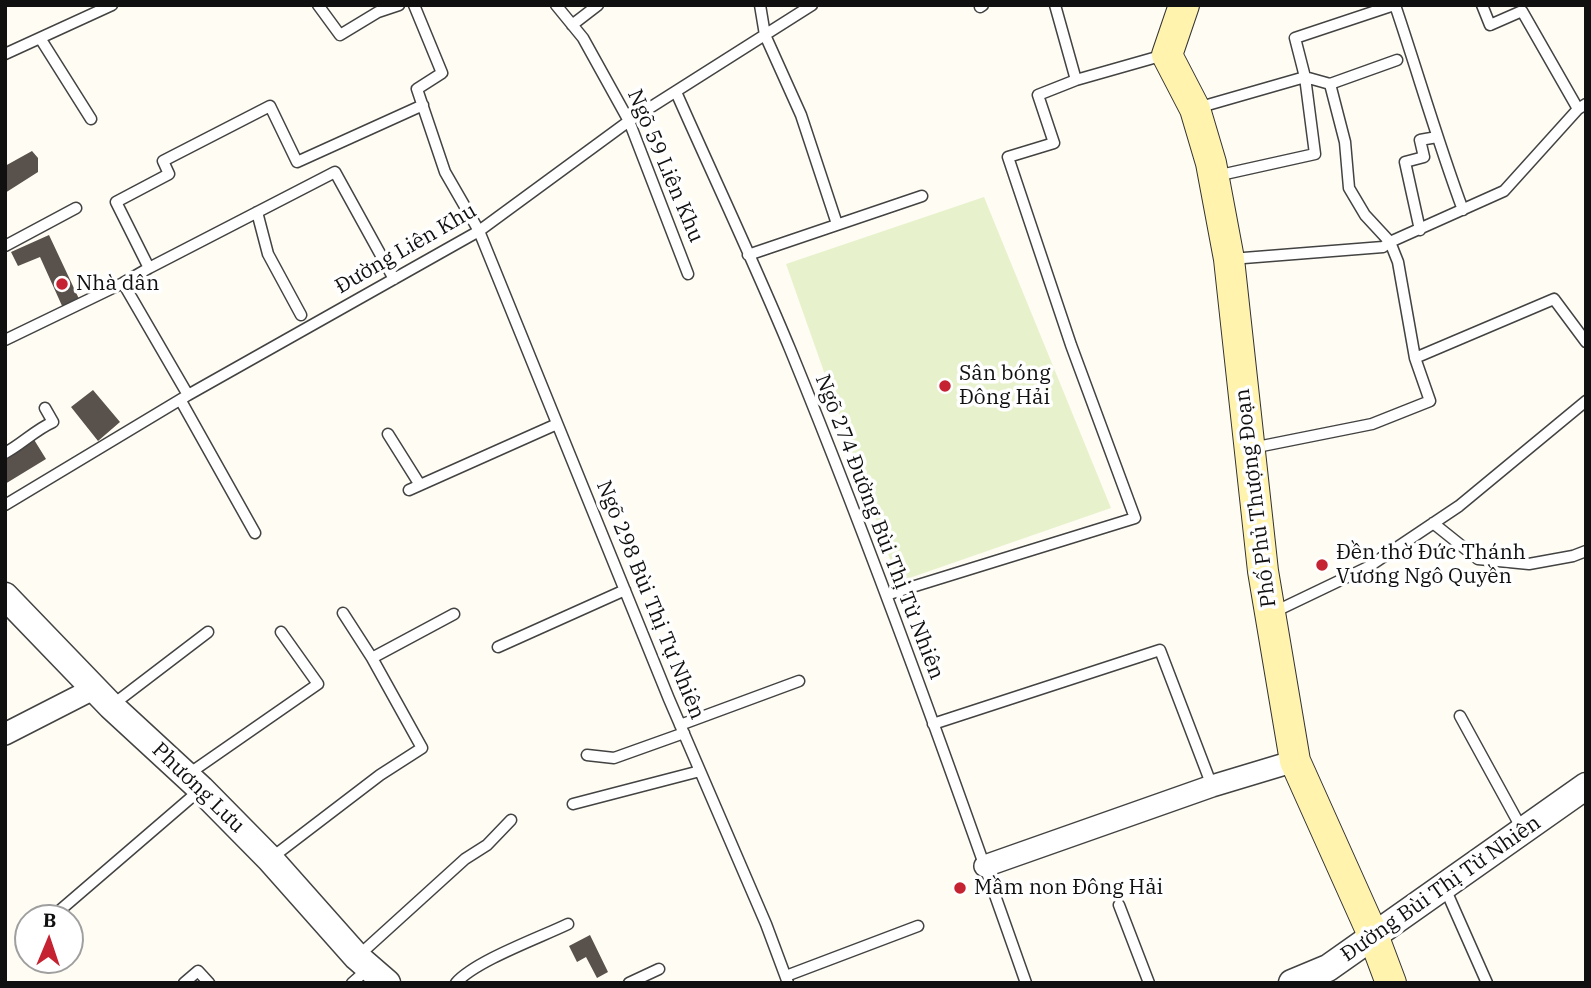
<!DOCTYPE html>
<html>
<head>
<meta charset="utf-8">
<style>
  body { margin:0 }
  #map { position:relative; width:1591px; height:988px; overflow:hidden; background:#fffcf3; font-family:"IBM Plex Serif",serif }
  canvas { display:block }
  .frame { position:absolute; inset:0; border:7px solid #101010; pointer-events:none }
  .north { position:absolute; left:14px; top:904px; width:70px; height:70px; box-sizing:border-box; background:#fff; border:2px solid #9f9f9f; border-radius:50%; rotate:2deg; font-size:19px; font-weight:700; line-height:28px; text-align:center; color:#101010 }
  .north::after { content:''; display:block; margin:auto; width:24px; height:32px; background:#c52331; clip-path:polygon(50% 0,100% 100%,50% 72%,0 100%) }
</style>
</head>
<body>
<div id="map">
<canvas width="1591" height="988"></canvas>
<div class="frame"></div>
<div class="north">B</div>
</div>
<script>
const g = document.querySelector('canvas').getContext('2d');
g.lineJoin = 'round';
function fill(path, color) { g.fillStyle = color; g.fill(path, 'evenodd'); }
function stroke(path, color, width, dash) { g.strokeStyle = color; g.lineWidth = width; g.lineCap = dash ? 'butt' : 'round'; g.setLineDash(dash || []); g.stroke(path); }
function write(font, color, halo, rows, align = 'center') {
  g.font = font + ' "IBM Plex Serif",serif'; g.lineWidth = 7; g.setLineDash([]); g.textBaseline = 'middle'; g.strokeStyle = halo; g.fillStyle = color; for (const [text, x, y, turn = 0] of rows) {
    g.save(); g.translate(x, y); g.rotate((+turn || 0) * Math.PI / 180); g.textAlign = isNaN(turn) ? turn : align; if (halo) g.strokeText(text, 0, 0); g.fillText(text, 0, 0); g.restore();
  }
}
const pitch = new Path2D(`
  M 984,197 L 1111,508 L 898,582 L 786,264 Z`);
const building = new Path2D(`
  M 32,151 L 38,158 L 38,172 L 5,193 L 5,166 Z
  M 49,235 L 80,301 L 63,308 L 40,257 L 18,266 L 11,252 Z
  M 93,390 L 120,422 L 98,441 L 71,407 Z
  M 33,438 L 46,459 L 5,484 L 5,455 Z
  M 590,935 L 608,972 L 597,978 L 586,957 L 577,962 L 569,946 Z`);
const service = new Path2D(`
  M 318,5 L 340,35 L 378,12 L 399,5
  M 414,5 L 442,73 L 417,89 L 445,172 L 479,231 L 669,699 L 766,924 L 788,983
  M 556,5 L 583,38 L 629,121 L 688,274
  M 760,5 L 765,35 L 801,115 L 837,224
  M 1055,5 L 1076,80 L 1164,55
  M 1395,5 C 1418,73 1438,143 1463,210
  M 1482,5 L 1490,25 L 1522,11 L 1578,109
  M 980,7 L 983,5
  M 572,25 L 598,5
  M 40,38 L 91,119
  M 5,54 L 112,5
  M 1330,84 L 1345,142 L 1349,188 L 1365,215 L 1390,242 L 1398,262 L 1415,358
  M 676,92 C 714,178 754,262 790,349 C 875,557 951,770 1026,983
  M 1197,108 L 1305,77 L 1330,84 L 1397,60
  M 1216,176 L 1315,154 L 1305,77 L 1295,38 L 1394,5
  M 257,212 L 268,254 L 301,315
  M 1420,230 L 1405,162 L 1424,157 L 1420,140 L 1437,137
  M 5,246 L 76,208
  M 748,255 L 922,196
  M 1231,259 L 1383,247 L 1390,242 L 1504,191 L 1578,109 L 1586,104
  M 149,268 L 116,202 L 169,174 L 163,161 L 270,106 L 297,162 L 423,105
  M 5,340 L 123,283
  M 188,395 L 123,283 L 149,268 L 335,172 L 394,279
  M 181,401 L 255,533
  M 388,434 L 420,485
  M 1252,448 L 1372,424 L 1430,401 L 1415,358 L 1554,299 L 1586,342
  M 5,453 C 22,444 35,430 53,422 L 45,408
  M 409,490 L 557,424
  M 5,505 L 188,395 L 479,231 L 629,121 L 812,5
  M 1433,523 L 1478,559 L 1529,564 L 1573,556 L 1586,551
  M 886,595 L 1135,518 L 1071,345 L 1008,157 L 1054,143 L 1038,95 L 1076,80
  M 1272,613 L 1368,567 L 1459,506 L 1586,401
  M 498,647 L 625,590
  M 372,658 L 454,614
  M 111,706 L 208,632
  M 1460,716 L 1523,831
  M 933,724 L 1160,650 L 1212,786
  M 680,725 L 799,681
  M 587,755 L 614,758 L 684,733
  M 187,775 L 318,684 L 281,632
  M 573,804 L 700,771
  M 270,859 L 380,775 L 422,748 L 372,658 L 343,613
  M 1444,886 L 1487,983
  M 1119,905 L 1149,983
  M 51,918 L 201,789
  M 357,957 L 465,859 L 487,845 L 511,820
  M 786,976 L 918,926
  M 184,983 L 198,971 L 209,983
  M 352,983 L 369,968
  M 456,983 C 475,961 539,938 568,924
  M 629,983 L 659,969`);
const minor = new Path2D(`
  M 5,734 L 95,688
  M 985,866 L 1212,786 L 1295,761`);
const tertiary = new Path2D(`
  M 5,596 L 111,706 L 201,789 L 270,859 L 357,957 L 387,983
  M 1292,983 L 1328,968 L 1586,786`);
const secondary = new Path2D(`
  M 1184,5 L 1167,55 L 1195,109 L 1211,163 L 1229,259 L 1263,571 L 1295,761 L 1373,935 L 1391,983`);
const markers = [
  [62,284,7,"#c52331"],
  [945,386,7,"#c52331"],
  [1322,565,7,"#c52331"],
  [960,888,7,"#c52331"]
];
const streetNames = [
  ["Ngõ 59 Liên Khu",665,166,67],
  ["Đường Liên Khu",406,249,-30],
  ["Phố Phủ Thượng Đoạn",1256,498,-97],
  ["Ngõ 274 Đường Bùi Thị Từ Nhiên",879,527,69],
  ["Ngõ 298 Bùi Thị Tự Nhiên",650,600,68],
  ["Phương Lưu",198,788,44],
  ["Đường Bùi Thị Từ Nhiên",1441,889,-35]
];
const poiNames = [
  ["Nhà dân",76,284],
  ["Sân bóng",959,374],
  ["Đông Hải",959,398],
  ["Đền thờ Đức Thánh",1336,553],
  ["Vương Ngô Quyền",1336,577],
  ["Mầm non Đông Hải",974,888]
];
fill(pitch, '#e7f2cd');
fill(building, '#59514c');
stroke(service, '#434343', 13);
stroke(minor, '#434343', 24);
stroke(tertiary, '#434343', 29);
stroke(secondary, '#323232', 32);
stroke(service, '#fff', 10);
stroke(minor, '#fff', 21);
stroke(tertiary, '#fff', 26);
stroke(secondary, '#fff3ae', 30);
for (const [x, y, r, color] of markers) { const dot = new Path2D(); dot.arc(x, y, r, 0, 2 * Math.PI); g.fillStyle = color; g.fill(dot); stroke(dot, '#fff', 2.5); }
write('21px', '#101010', '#fff', streetNames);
write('21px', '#101010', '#fff', poiNames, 'left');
</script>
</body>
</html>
